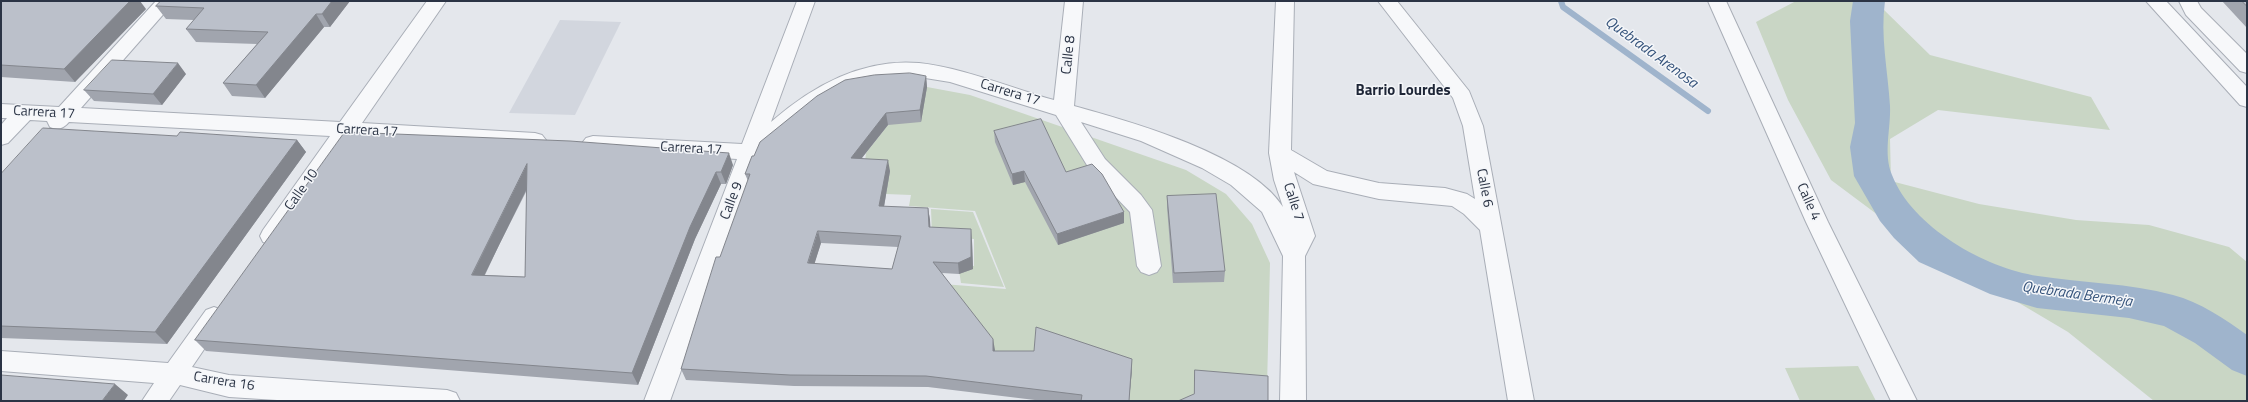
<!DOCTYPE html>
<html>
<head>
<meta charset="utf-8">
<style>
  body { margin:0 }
  #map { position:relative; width:2248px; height:402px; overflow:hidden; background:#e4e7ec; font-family:"Titillium Web",sans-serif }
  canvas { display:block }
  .frame { position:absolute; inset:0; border:2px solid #2b3445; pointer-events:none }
</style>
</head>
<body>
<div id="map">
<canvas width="2248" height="402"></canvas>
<div class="frame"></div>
</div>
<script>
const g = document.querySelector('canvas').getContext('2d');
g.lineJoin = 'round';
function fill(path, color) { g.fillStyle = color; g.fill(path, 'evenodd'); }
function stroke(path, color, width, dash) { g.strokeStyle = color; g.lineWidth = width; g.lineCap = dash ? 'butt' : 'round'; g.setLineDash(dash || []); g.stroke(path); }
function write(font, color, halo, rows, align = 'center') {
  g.font = font + ' "Titillium Web",sans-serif'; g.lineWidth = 3; g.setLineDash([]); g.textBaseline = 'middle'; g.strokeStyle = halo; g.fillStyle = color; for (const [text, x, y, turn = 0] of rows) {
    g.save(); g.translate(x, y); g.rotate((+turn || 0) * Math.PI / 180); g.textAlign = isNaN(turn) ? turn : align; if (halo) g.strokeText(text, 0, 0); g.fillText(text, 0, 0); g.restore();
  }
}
const built = new Path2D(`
  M 560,20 L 621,22 L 575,115 L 509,113 Z`);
const green = new Path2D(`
  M 1796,1 L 1884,1 L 1882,8 L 1930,55 L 2091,97 L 2110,130 L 1938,110 L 1890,139 L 1891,181 L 1979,204 L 2076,220 L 2149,225 L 2229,247 L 2247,262 L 2247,401 L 2154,401 L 2068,332 L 1906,236 L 1831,180 L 1788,100 L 1756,22 Z
  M 927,87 L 970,95 L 1186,170 L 1226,194 L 1252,224 L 1270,263 L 1267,387 L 1194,381 L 1194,401 L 1129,401 L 1131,369 L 1035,362 L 994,362 L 943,284 L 1006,289 L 975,211 L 909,206 L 911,195 L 886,194 L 864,170 L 866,153 L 888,125 Z
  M 931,209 L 973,212 L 1004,287 L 961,283 L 958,264 L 974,266 L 974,239 L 932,236 Z
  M 1858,366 L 1876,401 L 1800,401 L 1785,368 Z`);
const stream = new Path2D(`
  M 1561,1 L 1563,7 L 1708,111`);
const river = new Path2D(`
  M 1853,1 L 1885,1 C 1880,36 1888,71 1890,106 C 1891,129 1883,153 1892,175 C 1912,227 1985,268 2038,276 C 2083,283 2129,283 2173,295 C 2200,302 2225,319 2247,335 L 2247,376 L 2232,370 L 2195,343 L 2164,326 L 2129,318 L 2037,308 L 1990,294 L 1919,262 L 1894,238 L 1880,221 L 1854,176 L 1850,147 L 1855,123 L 1850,21 Z`);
const minor = new Path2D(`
  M 156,1 L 175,1 L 81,108 L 340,122 L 427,1 L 446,1 L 362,123 L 535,133 L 542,135 L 546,140 L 542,145 L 535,147 L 352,137 L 279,242 L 271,245 L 263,242 L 260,236 L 263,230 L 330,136 L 69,122 C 63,129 58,130 50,127 L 47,121 L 30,120 L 8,143 L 1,145 L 1,125 L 7,118 L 1,118 L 1,104 L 59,107 Z
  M 797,1 L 815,1 L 771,122 C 812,86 863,58 919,63 C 965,68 1010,88 1054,100 L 1065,1 L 1083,1 L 1074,106 C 1132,122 1250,155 1283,207 L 1274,180 L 1269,153 L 1276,1 L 1294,1 L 1291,150 L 1327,171 L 1379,183 L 1445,188 L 1467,194 L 1475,199 L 1463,126 L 1453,98 L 1378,1 L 1397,1 L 1469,91 L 1483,126 L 1534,401 L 1508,401 L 1480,230 L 1464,214 L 1452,206 L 1379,199 L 1313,184 L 1294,172 L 1315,236 L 1305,256 L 1306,401 L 1280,401 L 1283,256 L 1262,212 L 1231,185 L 1202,168 L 1141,141 L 1081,122 L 1105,159 L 1141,195 L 1152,210 L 1161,266 L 1157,272 L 1149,275 L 1141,272 L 1137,266 L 1130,212 L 1090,170 L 1056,115 L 950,82 L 919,77 L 902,76 L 868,81 L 852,87 L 819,106 L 758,157 L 670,401 L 644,401 L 737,159 L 593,150 L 586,148 L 582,143 L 586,138 L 593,136 L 742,144 Z
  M 1708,1 L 1726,1 L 1828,222 L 1917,401 L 1891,401 L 1806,222 Z
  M 2146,1 L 2166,1 L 2247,87 L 2247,107 L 2240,105 Z
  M 2179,1 L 2197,1 L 2201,8 L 2247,54 L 2247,73 L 2240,71 L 2186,15 Z
  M 214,307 L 222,310 L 226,317 L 192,367 L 229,375 L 447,390 L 456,393 L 460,401 L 293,401 L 229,397 L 180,385 L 169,401 L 142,401 L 154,383 L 1,371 L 1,351 L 168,363 L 206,310 Z`);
const wall = new Path2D(`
  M 1,1 L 146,9 L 75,82 L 1,77 Z
  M 161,1 L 350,1 L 330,27 L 324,27 L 265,98 L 232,96 L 223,83 L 257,44 L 196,42 L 186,29 L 194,20 L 166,19 L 156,6 Z
  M 2222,1 L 2247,1 L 2247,28 Z
  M 186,74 L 162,105 L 94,101 L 84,90 Z
  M 926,76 L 927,87 L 921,122 L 888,125 L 862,158 L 890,171 L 884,207 L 928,208 L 930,220 L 930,227 L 972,241 L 973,269 L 959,274 L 942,273 L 995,351 L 1132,359 L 1132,369 L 1129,401 L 1043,401 L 928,387 L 794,386 L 686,380 L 681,369 L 748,181 L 745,174 L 754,156 ZM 821,243 L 898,247 L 892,269 L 814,264 Z
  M 994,131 L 1066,172 L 1124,223 L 1058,245 L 1025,182 L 1013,185 L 995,142 Z
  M 345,132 L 733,165 L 726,184 L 721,184 L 695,239 L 638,385 L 206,351 L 195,340 ZM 527,190 L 525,277 L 485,275 L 499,245 Z
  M 177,136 L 297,140 L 306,152 L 167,344 L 1,338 L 1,174 Z
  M 1167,196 L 1225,271 L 1224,282 L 1173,283 L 1167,207 Z`);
const shadedWall = new Path2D(`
  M 130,1 L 140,1 L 146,9 L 75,82 L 64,69 Z
  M 332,1 L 350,1 L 330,27 L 322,14 Z
  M 316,14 L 324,27 L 265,98 L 256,85 Z
  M 178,63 L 186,74 L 162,105 L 153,94 Z
  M 926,76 L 927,87 L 921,122 L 920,110 Z
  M 886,113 L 888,125 L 853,169 L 851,158 Z
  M 297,140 L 306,152 L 167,344 L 155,332 Z
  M 729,153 L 733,165 L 726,184 L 721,172 Z
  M 888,160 L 890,171 L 882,218 L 879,206 Z
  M 527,164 L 533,176 L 479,286 L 472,275 Z
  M 1024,171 L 1025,182 L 1013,185 L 1012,174 Z
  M 716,172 L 721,184 L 695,239 L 638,385 L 632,373 L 690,227 Z
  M 928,208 L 930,220 L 931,238 L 929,227 Z
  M 1124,212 L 1124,223 L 1058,245 L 1057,234 Z
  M 971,229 L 972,241 L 973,269 L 959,274 L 958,263 Z
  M 818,231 L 821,243 L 811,275 L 808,263 Z
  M 993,339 L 995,350 L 994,362 L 993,351 Z
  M 1132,359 L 1132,369 L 1129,401 Z
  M 115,384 L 128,395 L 124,401 L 102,401 Z`);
const building = new Path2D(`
  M 1,1 L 130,1 L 64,69 L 1,65 Z
  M 161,1 L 332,1 L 322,14 L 316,14 L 256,85 L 223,83 L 268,32 L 186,29 L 204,8 L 156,6 Z
  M 2242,1 L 2247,1 L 2247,6 Z
  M 112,60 L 178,63 L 153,94 L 84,90 Z
  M 910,73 L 926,76 L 920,110 L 886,113 L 851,158 L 888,160 L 879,206 L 928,208 L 929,227 L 971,229 L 971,257 L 958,263 L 933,262 L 993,339 L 993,351 L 1034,351 L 1036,327 L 1132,359 L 1129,401 L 1081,401 L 1082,395 L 926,376 L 790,375 L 681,369 L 716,257 L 720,257 L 750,174 L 745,174 L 752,156 L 754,156 L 760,142 L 817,96 L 845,80 L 874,75 ZM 818,231 L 901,236 L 892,269 L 808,263 Z
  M 1041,119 L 1066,172 L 1092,164 L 1102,174 L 1124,212 L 1057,234 L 1024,171 L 1012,174 L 994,131 Z
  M 43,128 L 177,136 L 180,132 L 297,140 L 155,332 L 1,326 L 1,174 Z
  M 345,132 L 570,141 L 729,153 L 721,172 L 716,172 L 690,227 L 632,373 L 195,340 ZM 527,164 L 525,277 L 472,275 Z
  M 1216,194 L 1225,271 L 1174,273 L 1167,196 Z
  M 1195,370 L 1268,376 L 1268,401 L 1178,401 L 1194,394 Z
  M 1,375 L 115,384 L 102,401 L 1,401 Z`);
const streetNames = [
  ["Calle 8",1069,55,-84],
  ["Carrera 17",1010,93,17],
  ["Carrera 17",44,113,3],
  ["Carrera 17",367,131,3],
  ["Carrera 17",691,149,3],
  ["Calle 6",1484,188,79],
  ["Calle 10",302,190,-55],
  ["Calle 9",732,201,-69],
  ["Calle 7",1293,202,72],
  ["Calle 4",1808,202,66],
  ["Carrera 16",224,382,9]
];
const waterNames = [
  ["Quebrada Arenosa",1651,53,36],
  ["Quebrada Bermeja",2077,295,8]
];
const neighbourhoodNames = [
  ["Barrio Lourdes",1403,91]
];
fill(built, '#d2d6de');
fill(green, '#c9d6c5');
stroke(stream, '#9fb4cc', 6);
fill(river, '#9fb4cc');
stroke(minor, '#a9aeb7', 2);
fill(minor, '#f7f8fa');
fill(wall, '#a1a5ae');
fill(shadedWall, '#83868d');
fill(building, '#bbc0ca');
stroke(building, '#83868d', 1);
write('14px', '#2b3445', '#f4f6f9', streetNames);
write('italic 15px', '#34527a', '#f4f6f9', waterNames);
write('bold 15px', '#1d2536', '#f4f6f9', neighbourhoodNames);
</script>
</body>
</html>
